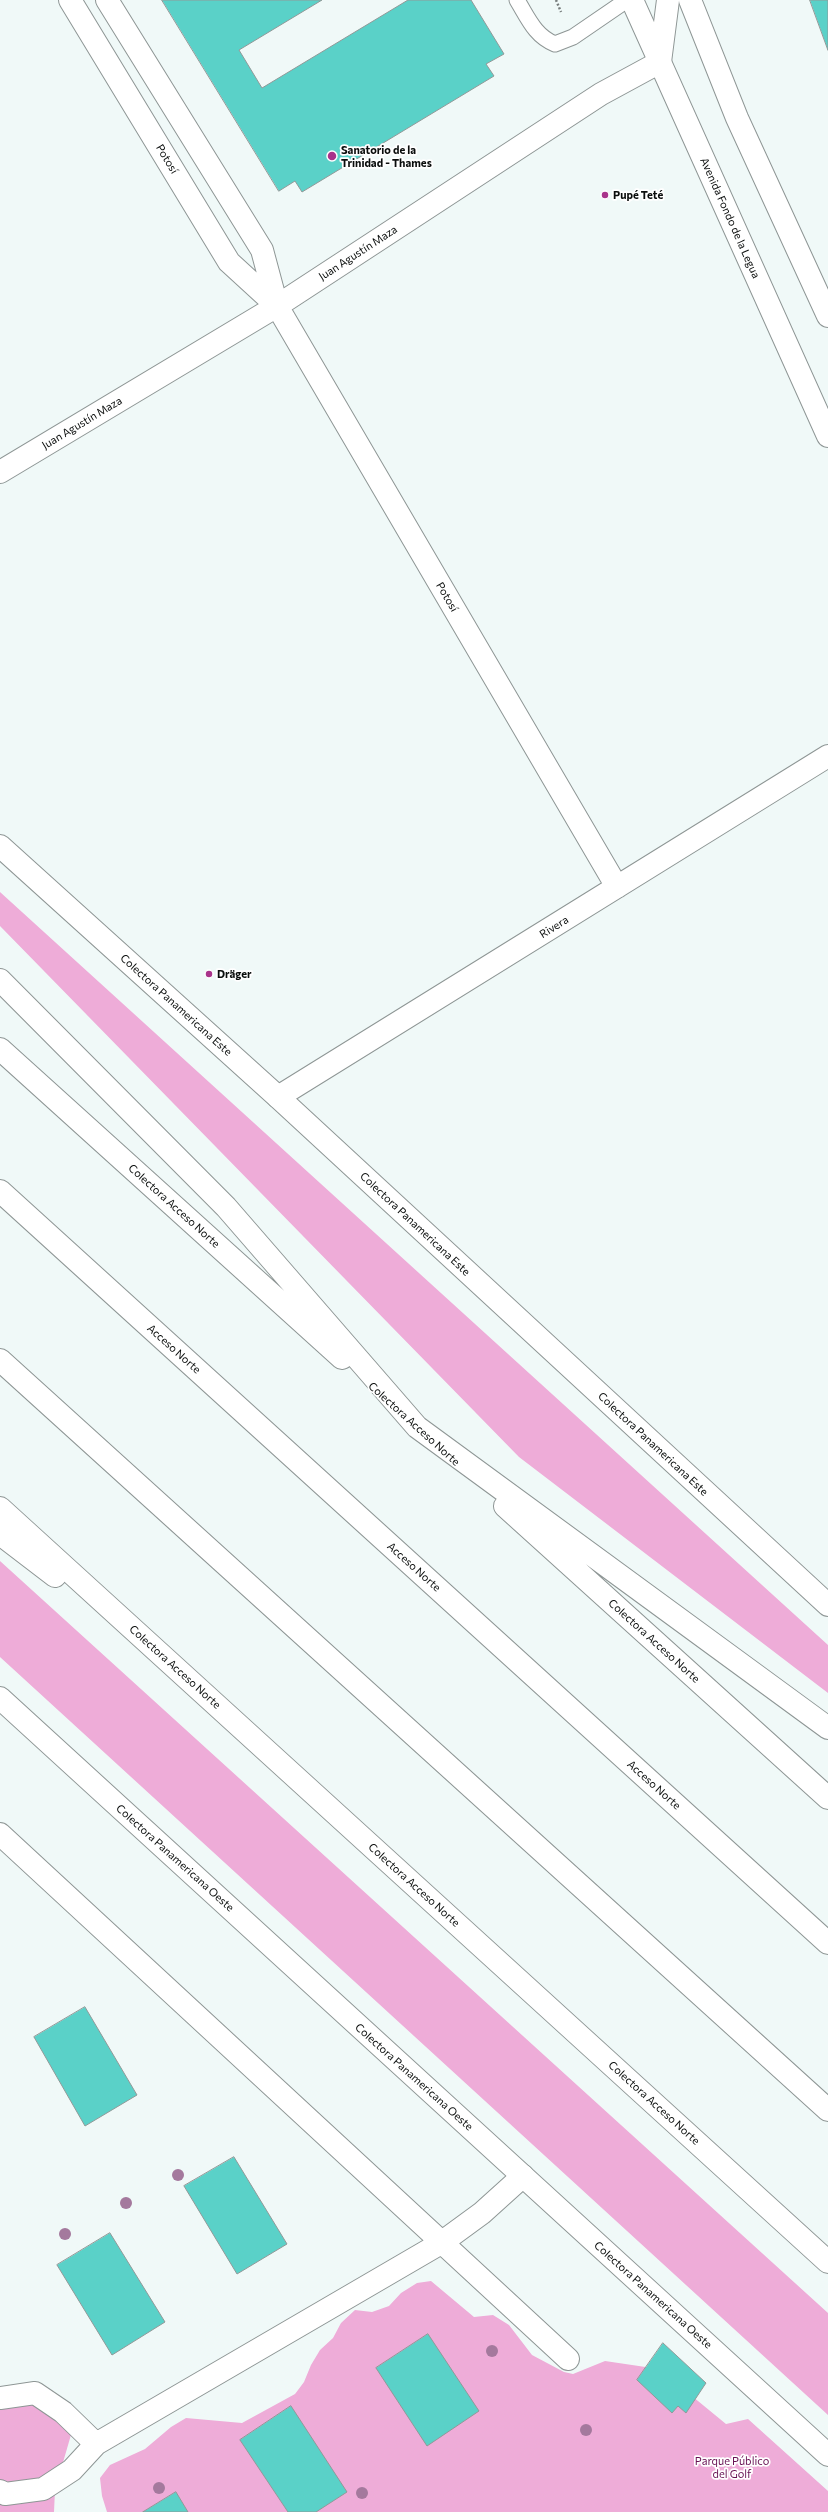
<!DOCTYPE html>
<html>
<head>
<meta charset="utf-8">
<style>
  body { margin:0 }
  canvas { display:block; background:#f0f9f8 }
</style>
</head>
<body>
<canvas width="828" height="2512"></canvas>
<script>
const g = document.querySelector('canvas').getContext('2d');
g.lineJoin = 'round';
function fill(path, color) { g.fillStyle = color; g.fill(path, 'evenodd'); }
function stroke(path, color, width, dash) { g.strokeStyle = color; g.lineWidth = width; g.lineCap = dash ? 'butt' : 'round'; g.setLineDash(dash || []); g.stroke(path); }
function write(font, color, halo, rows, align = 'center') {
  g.font = font + ' Commissioner,sans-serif'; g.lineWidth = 3.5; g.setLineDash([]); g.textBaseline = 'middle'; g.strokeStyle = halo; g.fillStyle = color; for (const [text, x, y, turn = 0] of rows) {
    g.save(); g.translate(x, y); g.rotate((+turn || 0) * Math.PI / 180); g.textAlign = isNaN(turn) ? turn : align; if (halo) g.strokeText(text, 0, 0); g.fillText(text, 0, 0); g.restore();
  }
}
const green = new Path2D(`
  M 0,892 L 828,1645 L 828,1693 L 519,1457 L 0,926 Z
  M 0,1561 L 828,2313 L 828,2415 L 0,1657 Z
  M 431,2281 L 474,2317 L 493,2315 L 509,2325 L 532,2355 L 564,2372 L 573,2374 L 605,2361 L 659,2369 L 726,2424 L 748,2419 L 828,2491 L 828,2512 L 107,2512 L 102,2496 L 100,2478 L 110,2465 L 145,2449 L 171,2427 L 186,2418 L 242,2423 L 295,2394 L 304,2382 L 311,2365 L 320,2350 L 333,2338 L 341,2323 L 355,2310 L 372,2312 L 389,2306 L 401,2293 L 417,2283 Z
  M 0,2388 L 75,2421 L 55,2490 L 54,2512 L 0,2512 Z`);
const building = new Path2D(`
  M 162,0 L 322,0 L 239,50 L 262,88 L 408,0 L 471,0 L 504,54 L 486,64 L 494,76 L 302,192 L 295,181 L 279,191 Z
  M 810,0 L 828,0 L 828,50 Z
  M 85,2007 L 137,2095 L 85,2126 L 34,2037 Z
  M 234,2157 L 287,2244 L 237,2274 L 184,2186 Z
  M 110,2233 L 165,2322 L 112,2355 L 57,2265 Z
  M 428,2334 L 479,2411 L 427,2446 L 376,2368 Z
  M 663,2343 L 706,2383 L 686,2413 L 678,2406 L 672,2413 L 637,2380 Z
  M 291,2406 L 347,2492 L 316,2512 L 288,2512 L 240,2440 Z
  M 176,2492 L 188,2512 L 143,2512 Z`);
const path = new Path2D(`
  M 556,0 L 561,12`);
const lane = new Path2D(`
  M 517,0 C 528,18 535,36 555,44 L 573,37 L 627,0`);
const street = new Path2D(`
  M 70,0 L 229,262 L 277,306
  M 107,0 L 262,250 L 277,306 L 617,887
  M 0,472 L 277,306 L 601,94 L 660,62 L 668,0
  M 278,1097 L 828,756
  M 0,1834 L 568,2359
  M 0,2398 L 35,2393 L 63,2412 L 96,2444
  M 0,2491 L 5,2494 L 43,2489 L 72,2470 L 96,2444 L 441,2243 L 482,2213 L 523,2176`);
const secondary = new Path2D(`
  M 632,0 L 828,436
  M 690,0 L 737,118 L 828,316
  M 0,846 L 278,1097 L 828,1605
  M 0,1698 L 828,2455`);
const highway = new Path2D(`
  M 0,980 L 226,1207 L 417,1427 L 828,1728
  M 0,1049 L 342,1358
  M 0,1191 L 828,1943
  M 0,1360 L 828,2110
  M 505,1506 L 828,1798
  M 0,1508 L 828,2262
  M 0,1534 L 55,1576`);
const trees = [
  [178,2175],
  [126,2203],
  [65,2234],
  [492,2351],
  [586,2430],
  [159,2488],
  [362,2493]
];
const markers = [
  [332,156,5,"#a9338b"],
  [605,195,4,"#a9338b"],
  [209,974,4,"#a9338b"]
];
const poiNames = [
  ["Sanatorio de la",341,150],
  ["Trinidad - Thames",341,163],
  ["Pupé Teté",613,195],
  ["Dräger",217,974]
];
const streetNames = [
  ["Potosí",167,159,59],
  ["Avenida Fondo de la Legua",730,218,66],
  ["Juan Agustín Maza",358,253,-33],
  ["Juan Agustín Maza",82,423,-31],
  ["Potosí",447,597,60],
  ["Rivera",554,927,-32],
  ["Colectora Panamericana Este",176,1005,42],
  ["Colectora Acceso Norte",174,1206,42],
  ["Colectora Panamericana Este",415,1224,43],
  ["Acceso Norte",174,1349,42],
  ["Colectora Acceso Norte",414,1424,42],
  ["Colectora Panamericana Este",653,1444,43],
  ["Acceso Norte",414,1567,42],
  ["Colectora Acceso Norte",654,1641,42],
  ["Colectora Acceso Norte",175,1667,42],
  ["Acceso Norte",654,1785,42],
  ["Colectora Panamericana Oeste",175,1858,42],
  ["Colectora Acceso Norte",414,1885,42],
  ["Colectora Panamericana Oeste",414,2077,42],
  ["Colectora Acceso Norte",654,2103,42],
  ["Colectora Panamericana Oeste",653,2295,42]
];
const parkNames = [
  ["Parque Público",732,2461],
  ["del Golf",732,2474]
];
fill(green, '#eeacd8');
fill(building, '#5ad1c8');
stroke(building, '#919998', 1);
stroke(lane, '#8e9695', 17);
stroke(street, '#8e9695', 24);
stroke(secondary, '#8e9695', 24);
stroke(highway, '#8e9695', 24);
stroke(path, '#767c7b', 2.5, [2, 2]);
stroke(lane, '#fff', 15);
stroke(street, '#fff', 22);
stroke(secondary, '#fff', 22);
stroke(highway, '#fff', 22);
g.fillStyle = '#a4799d';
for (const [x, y] of trees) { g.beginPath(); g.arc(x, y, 6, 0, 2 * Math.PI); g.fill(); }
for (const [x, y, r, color] of markers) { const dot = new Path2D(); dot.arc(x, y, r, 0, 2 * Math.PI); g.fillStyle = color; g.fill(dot); stroke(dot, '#fff', 1.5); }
write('bold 11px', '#0a0d0c', '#fff', poiNames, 'left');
write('11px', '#0a0d0c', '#fff', streetNames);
write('11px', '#661052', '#fff', parkNames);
</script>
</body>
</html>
